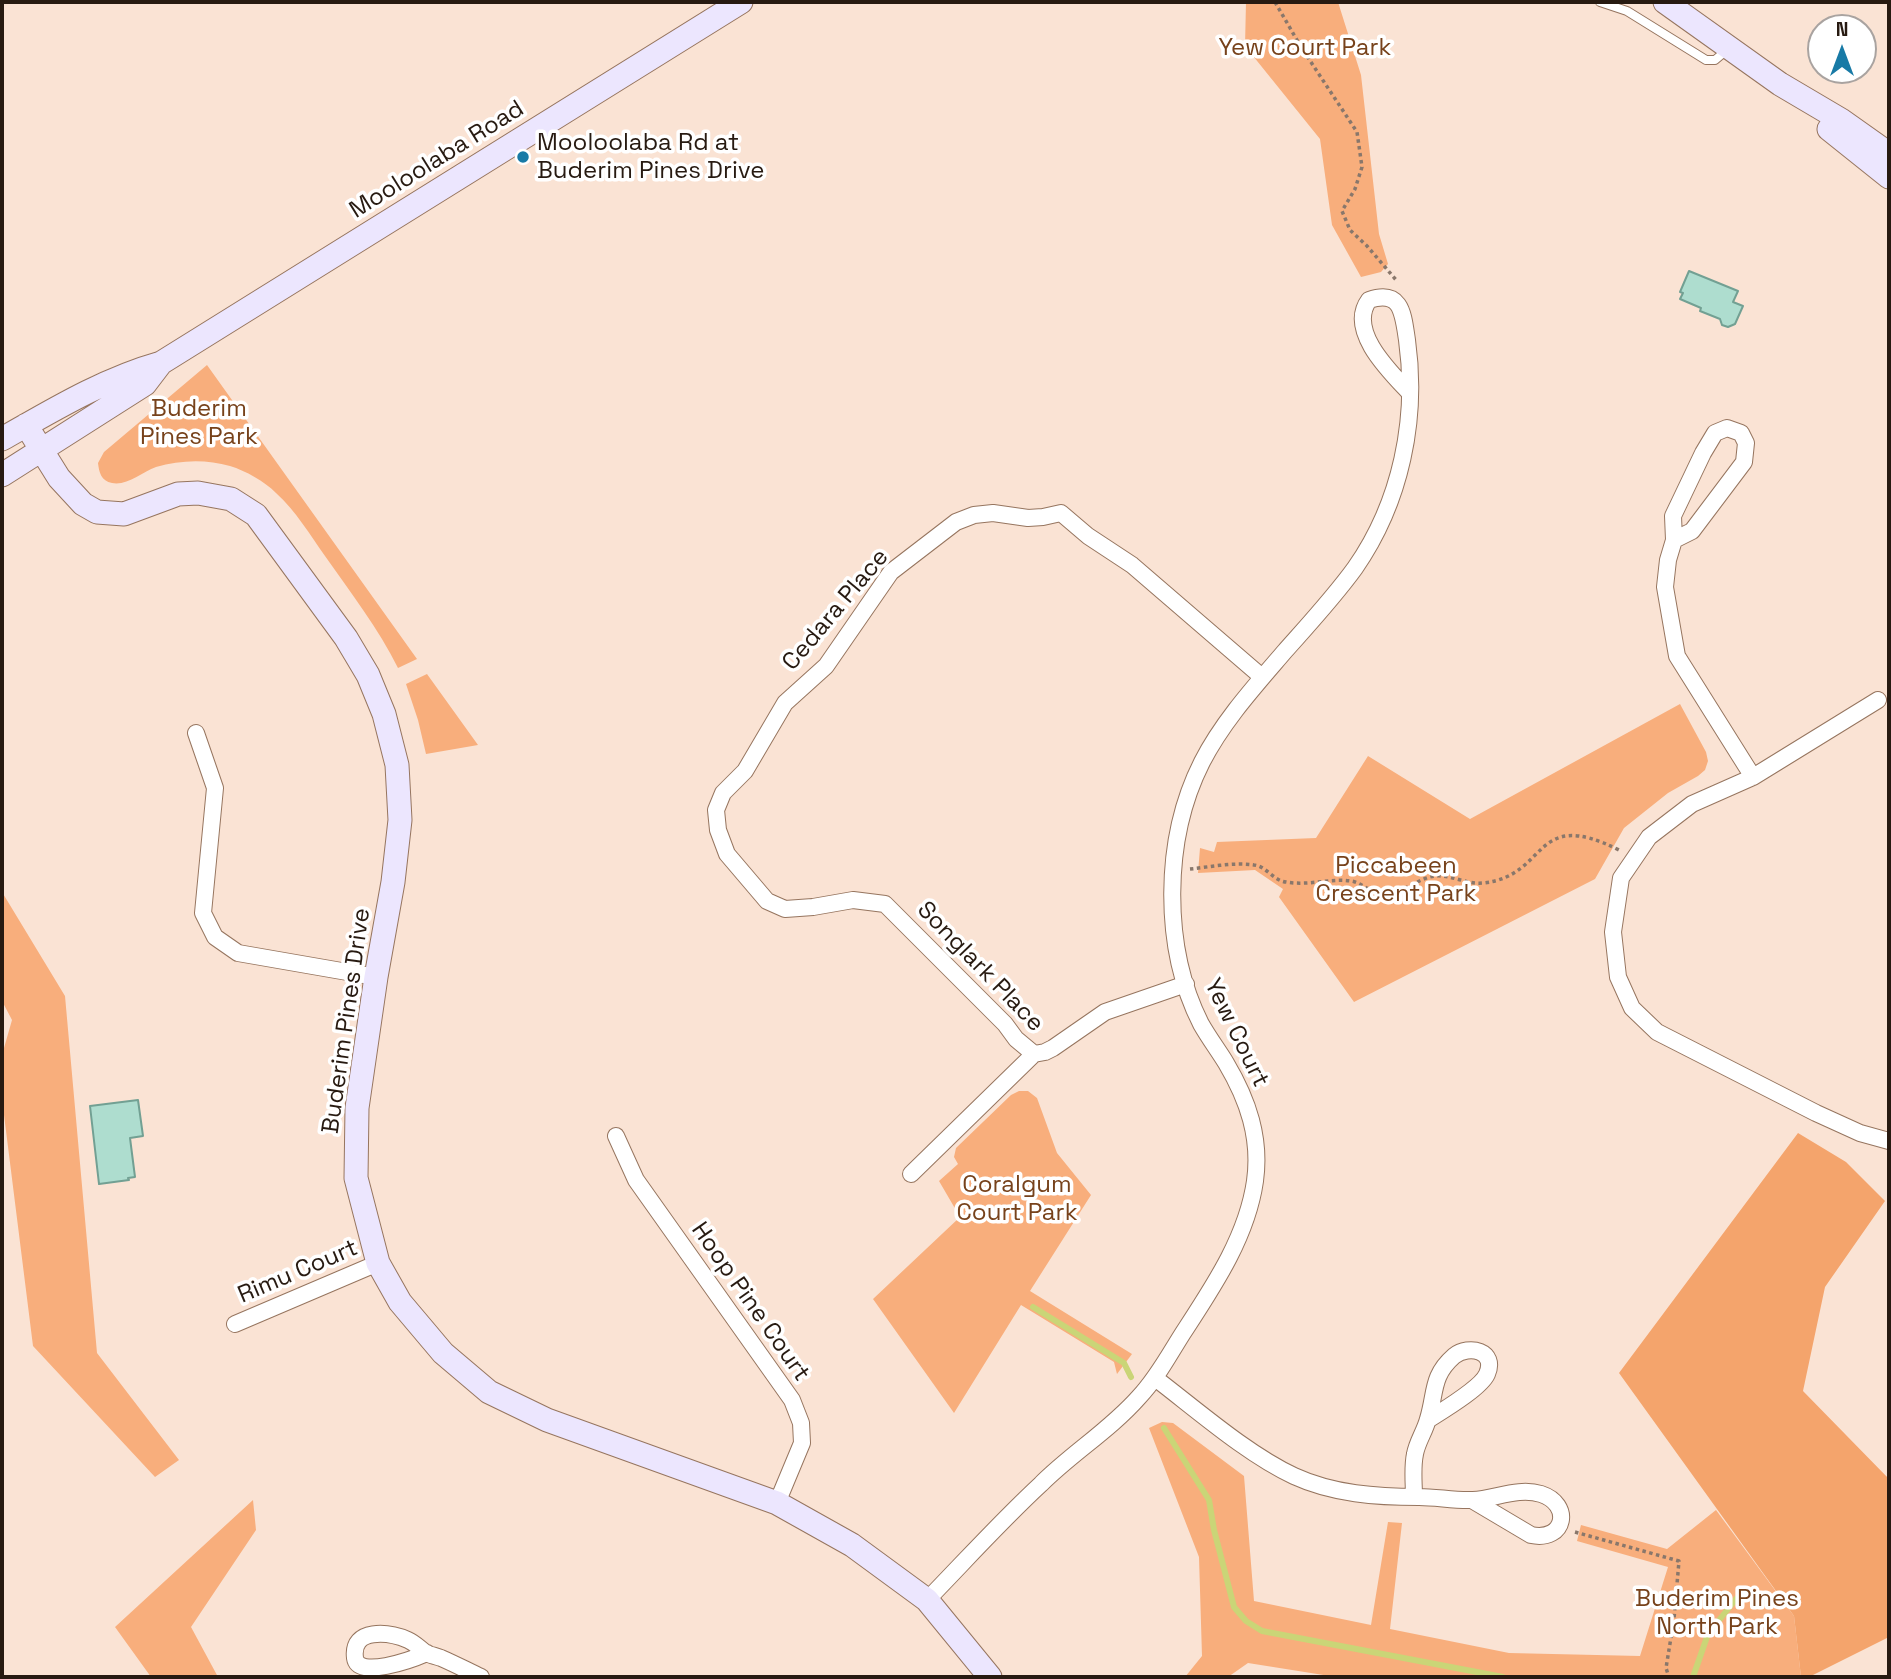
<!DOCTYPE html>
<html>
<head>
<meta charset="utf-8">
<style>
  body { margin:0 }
  #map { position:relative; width:1891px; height:1679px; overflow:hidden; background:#fae3d4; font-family:"Space Grotesk",sans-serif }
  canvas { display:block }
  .frame { position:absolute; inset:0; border:4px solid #271a11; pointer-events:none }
  .north { position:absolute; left:1807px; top:14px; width:70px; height:70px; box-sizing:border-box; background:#fff; border:2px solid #a9a3a0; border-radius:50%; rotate:0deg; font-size:19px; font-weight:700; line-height:28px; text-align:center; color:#271a11 }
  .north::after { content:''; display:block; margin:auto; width:24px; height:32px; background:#187aa6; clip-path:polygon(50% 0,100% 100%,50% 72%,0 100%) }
</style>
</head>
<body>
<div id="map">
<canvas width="1891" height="1679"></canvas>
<div class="frame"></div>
<div class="north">N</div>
</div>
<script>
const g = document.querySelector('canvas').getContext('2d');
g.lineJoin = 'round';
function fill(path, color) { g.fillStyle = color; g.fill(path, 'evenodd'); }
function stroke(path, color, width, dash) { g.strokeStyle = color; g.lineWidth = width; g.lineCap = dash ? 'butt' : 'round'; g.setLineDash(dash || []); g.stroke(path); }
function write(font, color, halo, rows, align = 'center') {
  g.font = font + ' "Space Grotesk",sans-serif'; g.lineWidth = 7; g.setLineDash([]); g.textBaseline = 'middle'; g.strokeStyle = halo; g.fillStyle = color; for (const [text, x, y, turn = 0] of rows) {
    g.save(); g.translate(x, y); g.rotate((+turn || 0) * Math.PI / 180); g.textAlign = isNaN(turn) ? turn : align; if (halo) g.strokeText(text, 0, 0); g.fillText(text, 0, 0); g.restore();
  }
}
const green = new Path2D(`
  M 1246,2 L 1338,2 L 1361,75 L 1379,234 L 1388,264 L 1381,272 L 1361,277 L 1332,225 L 1320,139 L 1245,46 Z
  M 207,365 L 417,659 L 398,668 C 378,628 351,593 325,556 C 310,535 296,511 276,493 C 264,481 246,471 230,466 C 206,459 180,460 156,467 C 142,472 127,486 112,483 C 101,481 99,472 98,463 L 104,452 Z
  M 427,674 L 478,745 L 426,754 L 418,720 L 406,684 Z
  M 1680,704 L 1706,752 L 1708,761 L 1705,770 L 1698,776 L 1668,793 L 1624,828 L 1595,879 L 1354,1002 L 1279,897 L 1283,889 L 1255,870 L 1198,873 L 1200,848 L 1214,852 L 1217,842 L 1316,838 L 1368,756 L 1470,819 Z
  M 2,892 L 65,996 L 97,1353 L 179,1460 L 155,1477 L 33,1346 L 2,1099 L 2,1055 L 12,1020 L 2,1001 Z
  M 1019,1091 L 1028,1091 L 1037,1098 L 1057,1153 L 1091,1195 L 1030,1291 L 1132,1354 L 1117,1374 L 1114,1362 L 1021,1305 L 954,1413 L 873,1299 L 960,1217 L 939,1181 L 958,1164 L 954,1157 L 956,1148 L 1011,1095 Z
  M 1162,1422 L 1173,1423 L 1244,1476 L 1254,1601 L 1371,1625 L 1388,1522 L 1402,1523 L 1390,1629 L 1509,1653 L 1640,1656 L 1668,1567 L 1577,1541 L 1581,1525 L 1667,1549 L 1716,1510 L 1794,1616 L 1801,1677 L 1336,1677 L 1248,1663 L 1228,1677 L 1185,1677 L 1202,1656 L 1199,1557 L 1149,1428 Z
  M 253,1500 L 256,1530 L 191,1627 L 218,1677 L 151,1677 L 115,1627 Z`);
const forest = new Path2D(`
  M 1798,1133 L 1846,1162 L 1885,1201 L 1825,1287 L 1803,1391 L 1889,1479 L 1889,1637 L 1809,1677 L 1801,1677 L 1794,1616 L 1619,1373 Z`);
const stream = new Path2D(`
  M 1033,1307 L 1124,1363 L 1131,1377
  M 1164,1428 L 1209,1500 L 1214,1530 L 1234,1607 L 1246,1621 L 1262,1631 L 1503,1677
  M 1693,1677 L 1708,1634 L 1736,1599`);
const building = new Path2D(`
  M 1689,271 L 1738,291 L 1733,302 L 1743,306 L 1735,324 L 1728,327 L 1722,325 L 1720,319 L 1700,311 L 1701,308 L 1680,299 L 1683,293 L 1680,292 Z
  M 138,1100 L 143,1136 L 130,1138 L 135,1177 L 128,1178 L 129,1180 L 99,1184 L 90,1106 Z`);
const path = new Path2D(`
  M 1275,2 L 1301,47 L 1357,132 L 1362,167 L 1355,189 L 1342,211 L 1350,230 L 1367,246 L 1397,281
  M 1190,869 C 1210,867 1234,862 1254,865 C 1266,866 1274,881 1286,882 C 1308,886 1330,878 1351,881 C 1361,882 1369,892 1380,894 C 1397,897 1414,881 1430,877 C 1448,872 1465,885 1483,883 C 1550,876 1531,806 1619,850
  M 1575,1532 L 1679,1561 L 1674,1619 L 1666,1668 L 1669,1677`);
const lane = new Path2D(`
  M 1600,2 L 1627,11 L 1706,60 L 1715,60 L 1728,49`);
const street = new Path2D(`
  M 1674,540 L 1692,531 L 1744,462 L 1746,443 L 1741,433 L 1727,428 L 1715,433 L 1703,453 L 1673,516 L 1674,540 L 1668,560 L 1665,587 L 1677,656 L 1753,777
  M 1878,700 L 1753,777 L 1692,804 L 1649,837 L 1621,878 L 1613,932 L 1618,977 L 1632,1008 L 1657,1032 L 1816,1113 L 1860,1133 L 1889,1141
  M 196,733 L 215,788 L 203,913 L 215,937 L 238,953 L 376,977
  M 1186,984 L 1105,1012 L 1053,1048 L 1045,1052 L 1034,1054 L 1016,1039 L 1005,1024 L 885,904 L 853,900 L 813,907 L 785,909 L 767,901 L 727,854 L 718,830 L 716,810 L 723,793 L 745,771 L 785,703 L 826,666 L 891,572 L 956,522 L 974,515 L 993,513 L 1028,518 L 1043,517 L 1061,513 L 1088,536 L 1132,565 L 1262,677
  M 616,1136 L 636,1180 L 792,1400 L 801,1423 L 802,1443 L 777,1503
  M 911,1174 L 1034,1054
  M 235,1324 L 378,1263
  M 1155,1378 C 1197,1410 1247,1454 1294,1476 C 1333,1494 1377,1497 1419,1497 C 1437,1497 1455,1501 1473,1500 C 1495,1499 1518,1487 1541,1494 C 1572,1504 1566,1542 1531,1535 L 1472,1500
  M 1414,1497 C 1414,1483 1412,1468 1415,1454 C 1417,1442 1425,1431 1428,1419 C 1436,1393 1431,1376 1454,1356 C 1469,1344 1497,1351 1487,1374 C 1481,1388 1442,1411 1428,1420
  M 927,1600 C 965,1561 1001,1521 1041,1484 C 1072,1453 1110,1430 1139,1397 C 1157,1378 1169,1355 1183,1333 C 1213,1287 1247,1237 1255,1181 C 1261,1138 1248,1100 1226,1063 C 1218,1050 1209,1038 1201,1024 C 1162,947 1163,839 1202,762 C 1223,721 1255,686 1285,651 C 1309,624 1334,597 1355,568 C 1401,502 1418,419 1407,340 C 1403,314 1402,289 1369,300 C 1347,330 1389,371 1409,392
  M 427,1653 C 411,1660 358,1679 355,1658 C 351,1627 389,1632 408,1640 C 415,1643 420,1649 426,1653 C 430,1655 436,1656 441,1658 C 455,1664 468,1671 481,1677`);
const secondary = new Path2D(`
  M 1665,2 L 1780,84 L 1841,120 L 1889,154
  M 1829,129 L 1889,177
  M 26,425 L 59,478 L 83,504 L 97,512 L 124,514 L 178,494 L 198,493 L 231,499 L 256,515 L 346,638 L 368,675 L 384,714 L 397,765 L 400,820 L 393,882 L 376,977 L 357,1108 L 356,1178 L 378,1263 L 400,1302 L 443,1353 L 489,1392 L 547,1420 L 777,1503 L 852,1545 L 927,1600 L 990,1677
  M 2,439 C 53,410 104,379 161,363 L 741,2
  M 2,475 L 145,384 L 161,363`);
const markers = [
  [523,157,7,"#187aa6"]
];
const parkNames = [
  ["Yew Court Park",1305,48],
  ["Buderim",199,409],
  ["Pines Park",199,437],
  ["Piccabeen",1396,866],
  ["Crescent Park",1396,894],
  ["Coralgum",1017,1185],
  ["Court Park",1017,1213],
  ["Buderim Pines",1717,1599],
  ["North Park",1717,1627]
];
const poiNames = [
  ["Mooloolaba Rd at",537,143],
  ["Buderim Pines Drive",537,171]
];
const streetNames = [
  ["Mooloolaba Road",437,160,-32],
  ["Cedara Place",836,610,-50],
  ["Songlark Place",980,967,46],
  ["Buderim Pines Drive",347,1021,-82],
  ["Yew Court",1236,1033,64],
  ["Rimu Court",298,1272,-23],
  ["Hoop Pine Court",750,1302,55]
];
fill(green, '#f8ae7c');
fill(forest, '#f4a46c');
stroke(stream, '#cad577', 6);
fill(building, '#aeddcf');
stroke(building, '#72a093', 2);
stroke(lane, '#96755f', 10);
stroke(street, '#96755f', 18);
stroke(secondary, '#96755f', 25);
stroke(path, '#89776b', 3.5, [3.5, 3.5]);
stroke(lane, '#fff', 8);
stroke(street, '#fff', 16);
stroke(secondary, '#ece6fe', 23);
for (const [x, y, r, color] of markers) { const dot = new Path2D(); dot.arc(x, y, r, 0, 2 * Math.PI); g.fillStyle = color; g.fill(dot); stroke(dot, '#fff', 2.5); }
write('24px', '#77421b', '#fff', parkNames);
write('24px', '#271a11', '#fff', poiNames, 'left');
write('24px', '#271a11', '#fff', streetNames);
</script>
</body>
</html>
